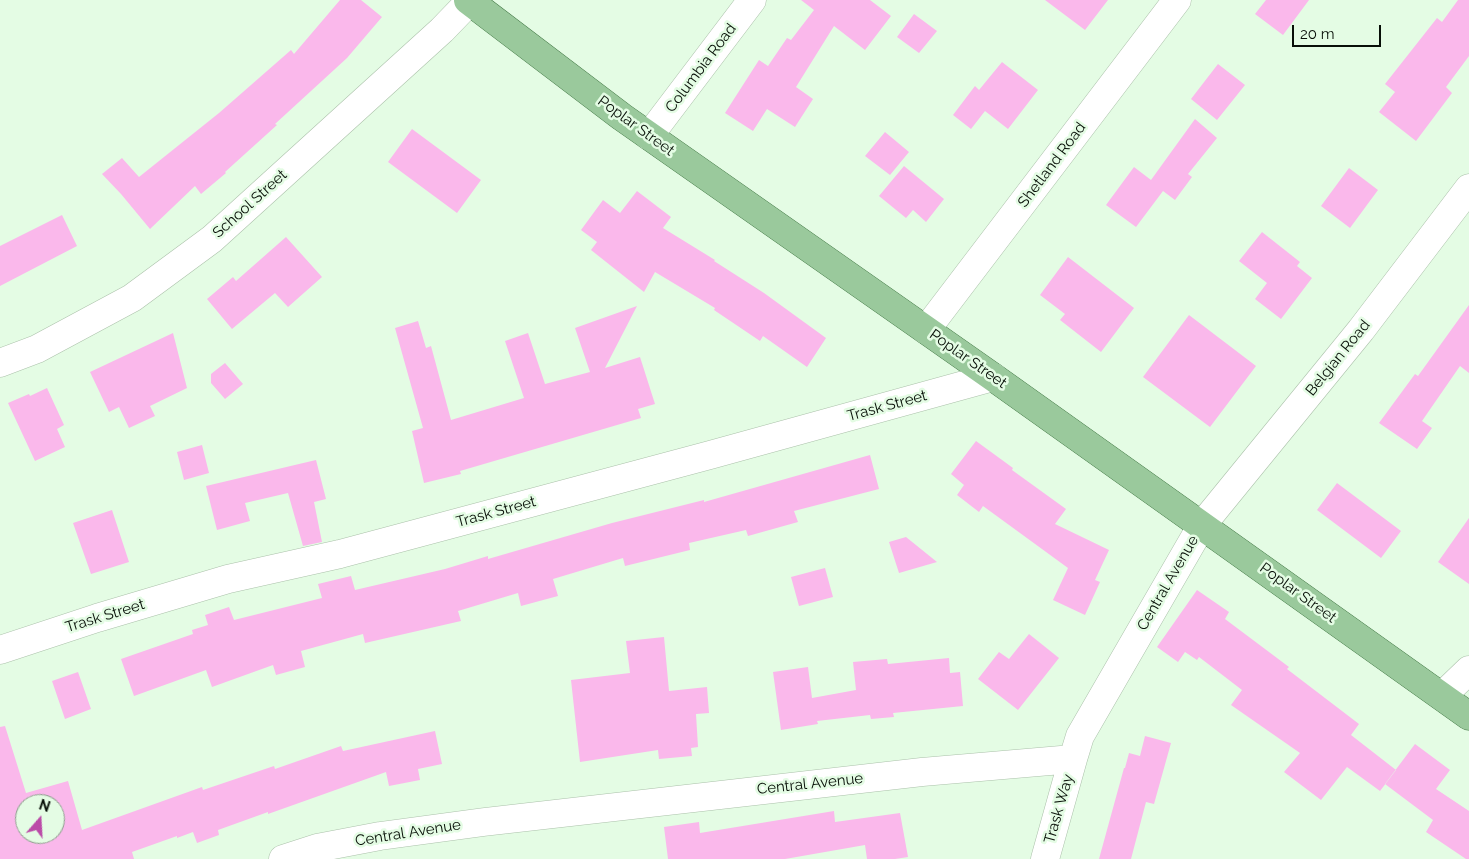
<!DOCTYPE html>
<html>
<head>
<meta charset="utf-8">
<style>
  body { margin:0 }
  #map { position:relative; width:1469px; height:859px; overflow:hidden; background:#e4fce4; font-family:Raleway,sans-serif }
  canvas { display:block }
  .north { position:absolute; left:15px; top:794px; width:50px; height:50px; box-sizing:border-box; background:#e4fce4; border:1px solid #8c9d8c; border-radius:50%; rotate:19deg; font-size:14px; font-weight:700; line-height:20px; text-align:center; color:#070f07 }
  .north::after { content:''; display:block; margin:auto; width:18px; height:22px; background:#bb4ba8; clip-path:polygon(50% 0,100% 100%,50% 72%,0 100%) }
  .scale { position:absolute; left:1292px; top:25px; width:89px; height:22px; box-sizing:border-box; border:2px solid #070f07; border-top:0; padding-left:6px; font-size:15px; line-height:18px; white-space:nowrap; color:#070f07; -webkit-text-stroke:4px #e4fce4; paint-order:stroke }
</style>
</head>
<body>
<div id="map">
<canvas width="1469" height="859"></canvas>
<div class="north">N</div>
<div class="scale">20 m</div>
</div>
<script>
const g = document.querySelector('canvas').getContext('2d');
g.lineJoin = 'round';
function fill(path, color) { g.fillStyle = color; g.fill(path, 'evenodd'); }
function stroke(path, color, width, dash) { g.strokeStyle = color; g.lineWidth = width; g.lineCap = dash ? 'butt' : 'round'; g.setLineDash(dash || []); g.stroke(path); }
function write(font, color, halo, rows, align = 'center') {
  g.font = font + ' Raleway,sans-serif'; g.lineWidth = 5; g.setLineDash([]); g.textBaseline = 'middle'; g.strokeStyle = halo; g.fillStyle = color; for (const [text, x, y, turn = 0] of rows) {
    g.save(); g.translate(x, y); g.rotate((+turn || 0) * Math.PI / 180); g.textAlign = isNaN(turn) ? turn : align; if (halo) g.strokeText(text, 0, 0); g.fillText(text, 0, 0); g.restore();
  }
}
const building = new Path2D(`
  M 340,0 L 361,0 L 382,17 L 347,58 L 275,124 L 277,125 L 225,172 L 226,173 L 201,194 L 195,186 L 150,229 L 121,194 L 102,174 L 122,158 L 139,177 L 219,113 L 291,50 L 294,54 Z
  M 801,0 L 870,0 L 891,16 L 865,50 L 834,26 L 796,87 L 813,99 L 795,127 L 767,109 L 753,131 L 725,113 L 759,60 L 768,66 L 787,38 L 791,40 L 814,10 Z
  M 1045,0 L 1108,0 L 1085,30 Z
  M 1266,0 L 1309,0 L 1283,35 L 1255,14 Z
  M 1458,0 L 1469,0 L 1469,56 L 1446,87 L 1452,93 L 1416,141 L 1379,112 L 1395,92 L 1385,84 L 1437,18 L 1442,22 Z
  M 914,14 L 937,31 L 919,53 L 897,37 Z
  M 1002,62 L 1038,90 L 1008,129 L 985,111 L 971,129 L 953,115 L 975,86 L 979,90 Z
  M 1218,64 L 1245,85 L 1217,120 L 1191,99 Z
  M 1195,119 L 1217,138 L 1188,174 L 1192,177 L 1175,200 L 1163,191 L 1136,227 L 1106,205 L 1134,167 L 1151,180 Z
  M 412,129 L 481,180 L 457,213 L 388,162 Z
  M 885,132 L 909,152 L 890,175 L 865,156 Z
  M 904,166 L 944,199 L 926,222 L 913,210 L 906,218 L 879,196 Z
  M 1349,168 L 1378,190 L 1350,228 L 1321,206 Z
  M 637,191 L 671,217 L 663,228 L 715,260 L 714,261 L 764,293 L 826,338 L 807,367 L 763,336 L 760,341 L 714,310 L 715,308 L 655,272 L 644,292 L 591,250 L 597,242 L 581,230 L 603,200 L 620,213 Z
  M 62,215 L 77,246 L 0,286 L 0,246 Z
  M 1262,232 L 1300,262 L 1297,266 L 1312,278 L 1281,319 L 1255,299 L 1267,283 L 1239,261 Z
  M 286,237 L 322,277 L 288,307 L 275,293 L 232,329 L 207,299 L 233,277 L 236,281 Z
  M 1068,257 L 1134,308 L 1101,352 L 1060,320 L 1065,314 L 1040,295 Z
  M 1469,305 L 1469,373 L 1460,366 L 1422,421 L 1432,428 L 1417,449 L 1379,423 L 1415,374 L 1418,376 Z
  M 637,306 L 605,368 L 640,357 L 655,404 L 638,409 L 641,418 L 460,471 L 461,474 L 424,483 L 412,431 L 423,428 L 395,328 L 418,321 L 426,348 L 431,346 L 451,420 L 524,398 L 505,341 L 528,333 L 545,384 L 590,372 L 575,328 Z
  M 1189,315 L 1256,366 L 1210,427 L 1143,377 Z
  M 173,333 L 187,388 L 150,406 L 155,416 L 129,428 L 119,407 L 109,412 L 90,372 Z
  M 225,363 L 243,384 L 225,399 L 211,383 L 211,374 Z
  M 47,388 L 64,425 L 57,429 L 65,447 L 35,461 L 8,403 L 29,394 L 30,396 Z
  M 976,441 L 1013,468 L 1012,470 L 1066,509 L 1055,524 L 1109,550 L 1095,580 L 1100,582 L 1085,615 L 1053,600 L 1068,568 L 983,506 L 979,512 L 957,495 L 964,485 L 951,474 Z
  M 202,445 L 209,473 L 184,480 L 177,452 Z
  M 870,455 L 879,489 L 794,511 L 798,522 L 748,536 L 746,530 L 689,543 L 690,550 L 625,566 L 623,558 L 553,579 L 558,596 L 521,606 L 518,593 L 458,611 L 461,621 L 365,643 L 363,634 L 301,651 L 305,667 L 276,675 L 273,665 L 212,687 L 206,670 L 134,696 L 121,659 L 193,634 L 192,630 L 208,625 L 205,615 L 229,607 L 234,620 L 322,598 L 318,584 L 351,576 L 355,590 L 445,569 L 488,556 L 488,559 L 612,523 L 704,500 L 704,502 Z
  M 316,460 L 326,499 L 314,502 L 322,542 L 303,546 L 288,493 L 245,503 L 250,521 L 217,530 L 206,486 Z
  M 1337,483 L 1401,531 L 1381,558 L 1317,510 Z
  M 112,510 L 129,562 L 91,574 L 73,523 Z
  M 1469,518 L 1469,584 L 1438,562 Z
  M 906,537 L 937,562 L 899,573 L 889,542 Z
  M 825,568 L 833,597 L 799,606 L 791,577 Z
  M 1197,590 L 1229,612 L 1225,619 L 1289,667 L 1287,669 L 1359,724 L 1351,735 L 1396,770 L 1380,791 L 1347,767 L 1321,800 L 1284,772 L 1300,753 L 1231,705 L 1242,690 L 1199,657 L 1197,660 L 1185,652 L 1178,662 L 1157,647 Z
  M 1029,634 L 1059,658 L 1018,710 L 978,679 L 999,652 L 1009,659 Z
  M 664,637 L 669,691 L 707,687 L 709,713 L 696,714 L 698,747 L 691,748 L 692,756 L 659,759 L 658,750 L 580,762 L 571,680 L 630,673 L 626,641 Z
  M 949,658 L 950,673 L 960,672 L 963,706 L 893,713 L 894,717 L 871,719 L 870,715 L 817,721 L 818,724 L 781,730 L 773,672 L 808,667 L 812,698 L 856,690 L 853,662 L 887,659 L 888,664 Z
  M 78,672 L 91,709 L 65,719 L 52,681 Z
  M 5,726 L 26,793 L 68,781 L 82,830 L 202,787 L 203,790 L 274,766 L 275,769 L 341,746 L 343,751 L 435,731 L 442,764 L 418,769 L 420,780 L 389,786 L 386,772 L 268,814 L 268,812 L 218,830 L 219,835 L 197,843 L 193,832 L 177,838 L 177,836 L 132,852 L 134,859 L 0,859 L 0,727 ZM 25,804 L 55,804 L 55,834 L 25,834 Z
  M 1145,736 L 1171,743 L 1154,804 L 1146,802 L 1131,859 L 1099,859 L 1124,768 L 1125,768 L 1129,753 L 1140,756 Z
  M 1415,744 L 1450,770 L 1436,789 L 1469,811 L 1469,859 L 1466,859 L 1426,832 L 1433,820 L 1385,784 Z
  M 834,811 L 835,822 L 900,813 L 908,857 L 895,859 L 867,859 L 865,845 L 785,859 L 668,859 L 664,827 L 699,822 L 700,833 Z`);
const minor = new Path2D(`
  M 649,136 L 752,0
  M 926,330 L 1177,0
  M 0,363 L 37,349 L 132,298 L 212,239 L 442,30 L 470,1
  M 0,650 L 97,618 L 228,579 L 340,554 L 710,455 L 993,377
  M 1442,696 L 1469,670
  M 283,859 L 317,848 L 380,836 L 484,822 L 922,772 L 1073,759 L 1080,736 L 1202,525 L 1361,330 L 1469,188
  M 1045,859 L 1073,759`);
const primary = new Path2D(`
  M 468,0 L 622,117 L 993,377 L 1469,716`);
const streetNames = [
  ["Columbia Road",701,68,-53],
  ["Poplar Street",636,126,36],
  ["Shetland Road",1052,165,-53],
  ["School Street",250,204,-42],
  ["Belgian Road",1338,358,-51],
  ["Poplar Street",968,359,35],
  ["Trask Street",887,406,-15],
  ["Trask Street",496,512,-15],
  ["Central Avenue",1168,583,-60],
  ["Poplar Street",1298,593,36],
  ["Trask Street",105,616,-17],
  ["Central Avenue",810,784,-6],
  ["Trask Way",1059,809,-74],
  ["Central Avenue",408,833,-9]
];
fill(building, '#fab8eb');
stroke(minor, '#abc1aa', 29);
stroke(primary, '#3b703d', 29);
stroke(minor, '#fff', 28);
stroke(primary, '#9ac99c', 28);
write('15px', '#070f07', '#e4fce4', streetNames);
</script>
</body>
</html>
